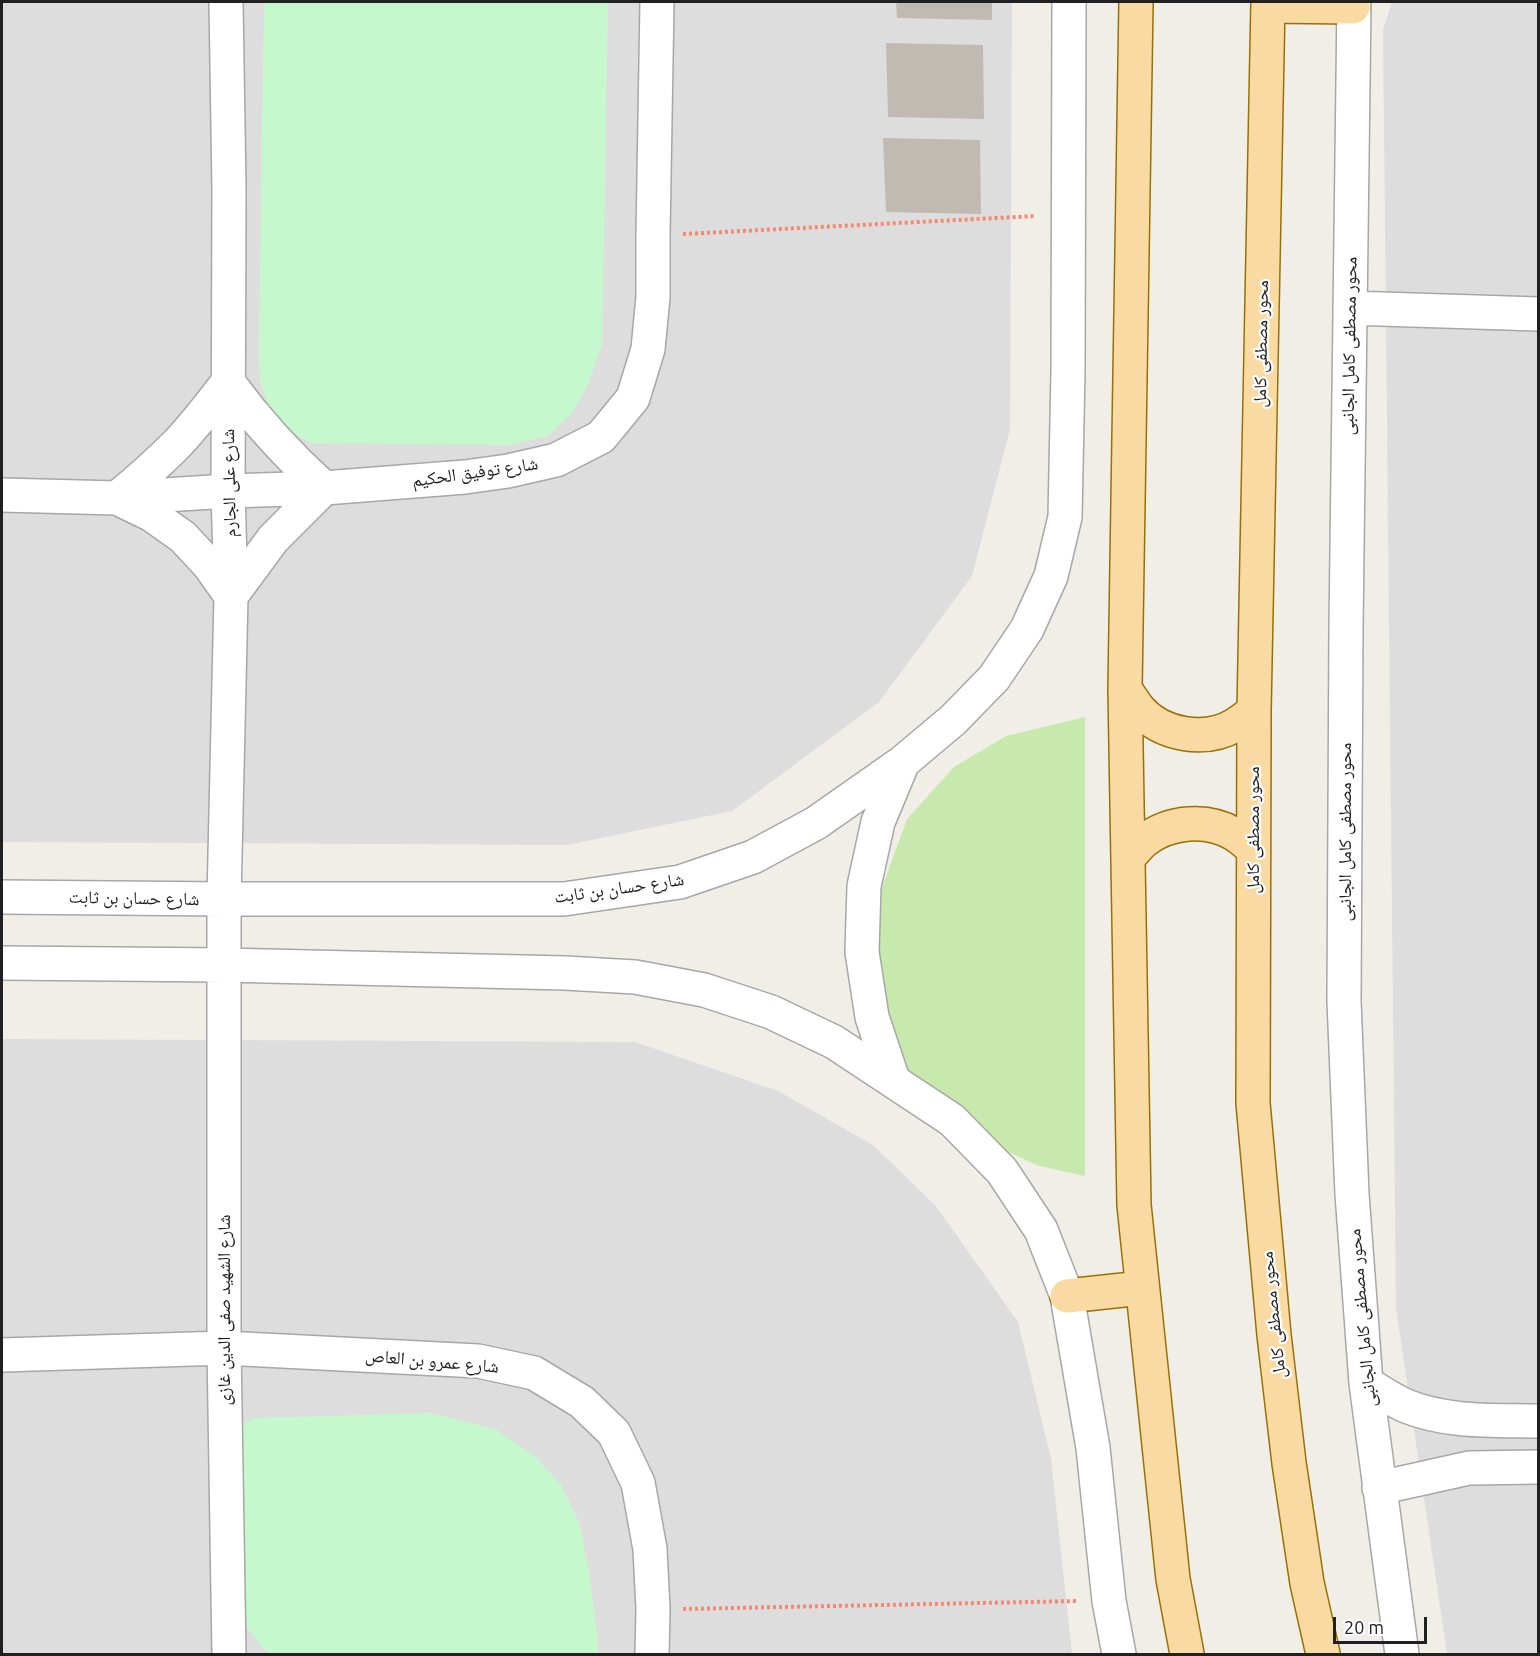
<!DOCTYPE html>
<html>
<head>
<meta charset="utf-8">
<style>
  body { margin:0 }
  #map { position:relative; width:1540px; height:1656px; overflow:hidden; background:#f0eee7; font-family:Ubuntu,sans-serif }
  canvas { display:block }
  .frame { position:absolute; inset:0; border:3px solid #202020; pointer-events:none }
  .scale { position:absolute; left:1333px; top:1617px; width:94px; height:27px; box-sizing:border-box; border:3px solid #202020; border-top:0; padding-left:8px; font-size:18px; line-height:21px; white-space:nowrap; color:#202020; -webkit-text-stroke:4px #fff; paint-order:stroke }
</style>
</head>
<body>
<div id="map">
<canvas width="1540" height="1656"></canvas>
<div class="frame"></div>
<div class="scale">20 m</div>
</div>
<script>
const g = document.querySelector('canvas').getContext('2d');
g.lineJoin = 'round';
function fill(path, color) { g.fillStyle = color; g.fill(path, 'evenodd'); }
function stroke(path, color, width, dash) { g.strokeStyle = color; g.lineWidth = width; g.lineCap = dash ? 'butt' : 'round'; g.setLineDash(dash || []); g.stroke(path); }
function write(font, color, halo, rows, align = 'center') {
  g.font = font + ' Ubuntu,"Noto Naskh Arabic",sans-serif'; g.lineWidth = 4.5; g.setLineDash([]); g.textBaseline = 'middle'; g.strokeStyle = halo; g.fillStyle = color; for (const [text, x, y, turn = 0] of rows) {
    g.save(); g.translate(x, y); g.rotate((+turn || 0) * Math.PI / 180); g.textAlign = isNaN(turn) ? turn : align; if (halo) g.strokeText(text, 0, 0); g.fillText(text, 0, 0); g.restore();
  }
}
const residential = new Path2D(`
  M 2,2 L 1012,2 L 1010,429 L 972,576 L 879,702 L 732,811 L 567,845 L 2,842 Z
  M 1392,2 L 1538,2 L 1538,1654 L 1447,1654 L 1396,1308 L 1383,30 Z
  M 2,1039 L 635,1042 L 778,1091 L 873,1145 L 935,1205 L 1018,1322 L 1051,1459 L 1072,1654 L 2,1654 Z`);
const grass = new Path2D(`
  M 1085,717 L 1085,1176 L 1039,1166 L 980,1139 L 920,1091 L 890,1044 L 879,974 L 880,893 L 907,819 L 954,767 L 1006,736 Z`);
const park = new Path2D(`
  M 264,2 L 608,2 L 602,345 L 587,387 L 572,413 L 548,436 L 508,445 L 311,443 L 286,429 L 269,407 L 260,381 L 259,350 Z
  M 432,1413 L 497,1430 L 537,1458 L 561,1485 L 580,1524 L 590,1578 L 597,1636 L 598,1654 L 270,1654 L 263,1648 L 244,1624 L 235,1427 L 255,1418 Z`);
const building = new Path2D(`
  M 896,2 L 992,2 L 992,20 L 897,18 Z
  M 886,43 L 983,45 L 984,119 L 888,117 Z
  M 883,138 L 980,140 L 981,214 L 886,212 Z`);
const path = new Path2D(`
  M 683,234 L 1036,216
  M 683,1609 L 1078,1601`);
const minor = new Path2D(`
  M 226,2 L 229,190 L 228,491 L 231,596 L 224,899 L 224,1348 L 229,1654
  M 1354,2 L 1346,627 L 1344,1001 L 1352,1194 L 1366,1383 L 1402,1654
  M 1350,308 L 1538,314
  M 228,382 C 258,423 286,454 324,488 L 273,539 L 231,596 L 209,565 L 183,537 L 152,515 L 117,498 C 138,481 158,463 177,444 C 195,425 212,403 228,382 Z
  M 2,495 L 117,498 L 228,491 L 324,488 L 465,477 L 508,471 L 556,460 L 601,437 L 633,398 L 648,349 L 653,297 L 653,235 L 657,2
  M 2,897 L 224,899 L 564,899 L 680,882 L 753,857 L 816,823 L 903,762 L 953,720 L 994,678 L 1027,629 L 1051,576 L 1065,517 L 1068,371 L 1069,2
  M 2,963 L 224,965 L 565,973 L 635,977 L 704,990 L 771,1012 L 834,1042 L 952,1120 L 1002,1171 L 1041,1230 L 1067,1296 L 1093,1448 L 1109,1601 L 1119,1654
  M 893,1080 L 872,1017 L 862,952 L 864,886 L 878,822 L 903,762
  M 2,1355 L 224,1348 L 478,1361 L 534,1373 L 582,1402 L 614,1433 L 638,1483 L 650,1549 L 653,1609 L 652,1654
  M 1366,1383 C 1379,1391 1392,1400 1406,1406 C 1448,1423 1494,1420 1538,1421
  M 1379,1488 L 1469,1468 L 1538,1467`);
const major = new Path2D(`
  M 1136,2 L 1125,689 L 1134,1205 L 1173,1579 L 1187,1654
  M 1268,2 L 1254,711 L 1253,1103 L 1274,1335 L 1289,1463 L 1307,1583 L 1323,1654
  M 1268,6 L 1353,7
  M 1125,689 C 1130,696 1134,703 1139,709 C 1161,735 1205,743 1235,725 C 1241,721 1248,716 1254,711
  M 1128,858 C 1133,853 1138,846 1144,841 C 1169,821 1207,818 1234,834 C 1241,838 1247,844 1253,849
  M 1067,1296 L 1142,1288`);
const streetNames = [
  ["محور مصطفى كامل",1261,344,-89],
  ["محور مصطفى كامل الجانبى",1349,346,-89],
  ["شارع توفيق الحكيم",475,472,-8],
  ["شارع على الجارم",229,483,-91],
  ["محور مصطفى كامل",1253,830,-90],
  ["محور مصطفى كامل الجانبى",1345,832,-90],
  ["شارع حسان بن ثابت",619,888,-8],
  ["شارع حسان بن ثابت",134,898,1],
  ["شارع الشهيد صفى الدين غازى",224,1310,-90],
  ["محور مصطفى كامل",1273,1315,-96],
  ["محور مصطفى كامل الجانبى",1362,1318,-95],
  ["شارع عمرو بن العاص",432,1361,5]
];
fill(residential, '#dedddd');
fill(grass, '#c7e9ae');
fill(park, '#c6f8cd');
fill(building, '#c1bab3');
stroke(minor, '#a7a7a7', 36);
stroke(major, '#987104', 36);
stroke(path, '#f68872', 4, [3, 3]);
stroke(minor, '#fff', 33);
stroke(major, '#fadaa3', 33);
write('18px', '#202020', '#fff', streetNames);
</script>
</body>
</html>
